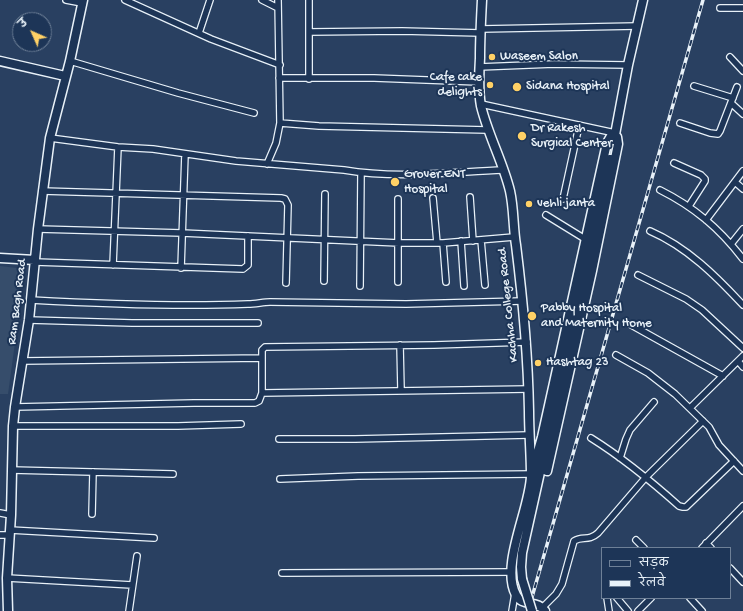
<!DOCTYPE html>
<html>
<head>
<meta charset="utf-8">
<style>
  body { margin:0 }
  #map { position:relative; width:743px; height:611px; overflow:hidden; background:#294061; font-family:"Gochi Hand","Playpen Sans Deva",sans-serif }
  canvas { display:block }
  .legend { position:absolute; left:601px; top:547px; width:130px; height:52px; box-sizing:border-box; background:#1d3557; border:1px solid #6e8097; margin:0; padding:5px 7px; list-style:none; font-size:12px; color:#e8f1f8 }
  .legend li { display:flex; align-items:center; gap:8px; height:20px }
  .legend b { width:20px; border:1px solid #6e8097 }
  .north { position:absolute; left:12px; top:12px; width:40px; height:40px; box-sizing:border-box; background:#1d3557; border:1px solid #6e8097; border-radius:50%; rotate:315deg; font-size:11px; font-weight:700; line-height:16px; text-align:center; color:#e8f1f8 }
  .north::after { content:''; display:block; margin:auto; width:14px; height:18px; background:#ffd166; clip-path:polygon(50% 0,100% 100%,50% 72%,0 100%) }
</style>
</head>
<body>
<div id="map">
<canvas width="743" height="611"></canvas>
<ul class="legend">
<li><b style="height:5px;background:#1d3557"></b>सड़क</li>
<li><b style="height:5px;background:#e8f1f8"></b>रेलवे</li>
</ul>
<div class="north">उ</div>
</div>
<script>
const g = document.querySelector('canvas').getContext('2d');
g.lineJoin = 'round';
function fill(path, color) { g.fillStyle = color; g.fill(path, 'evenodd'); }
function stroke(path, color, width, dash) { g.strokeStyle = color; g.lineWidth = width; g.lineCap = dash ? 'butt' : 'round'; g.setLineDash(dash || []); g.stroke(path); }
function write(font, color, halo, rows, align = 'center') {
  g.font = font + ' "Gochi Hand",sans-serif'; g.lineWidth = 4; g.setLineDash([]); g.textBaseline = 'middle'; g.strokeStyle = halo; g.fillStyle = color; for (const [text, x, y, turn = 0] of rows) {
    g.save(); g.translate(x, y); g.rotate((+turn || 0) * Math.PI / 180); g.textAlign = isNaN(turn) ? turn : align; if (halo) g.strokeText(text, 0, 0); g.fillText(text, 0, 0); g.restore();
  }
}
const built = new Path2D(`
  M 0,266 L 25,269 L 8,394 L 0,394 Z`);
const street = new Path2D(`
  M 66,0 L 82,3
  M 125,0 L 211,39 L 280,65
  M 262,0 L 278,8
  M 278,0 L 280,123 L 319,126 L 487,130
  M 720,8 L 743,8
  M 481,29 L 637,26
  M 309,32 L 402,31 L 481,33
  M 199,33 L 210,0
  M 730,57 L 743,71
  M 70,61 L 178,93 L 254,113
  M 479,67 L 554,64 L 628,65
  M 279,78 L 374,78 L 479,82
  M 309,79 L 309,0
  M 694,86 L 733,98
  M 731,103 L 743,114
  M 481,104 L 615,133
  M 680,123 L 710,133 L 718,134 L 720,131 L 737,87
  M 50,138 L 118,147 L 153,149 L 236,161 L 344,170 C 397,179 451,172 503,170
  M 674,163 L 701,175 L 705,179 L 705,181 L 689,206
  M 267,164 L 276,143 L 280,123
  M 735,182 L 743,189
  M 660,190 C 694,207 719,228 743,259
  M 42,191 L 281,198 L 285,199 L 288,205 L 286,283
  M 470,197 L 473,241
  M 433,198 L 437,243
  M 563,199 L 579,126
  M 546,215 L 585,239
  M 706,220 L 743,171
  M 38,229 L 182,233 L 399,243 L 443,243 L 514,237
  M 650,231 C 687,247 716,276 743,305
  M 481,240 L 485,285
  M 461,241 L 464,286
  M 443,243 L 446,282
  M 731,244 L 743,229
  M 35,262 L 243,269 L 248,265 L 248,236
  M 113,265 L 118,147
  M 181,268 L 185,154
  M 638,275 L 686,299 L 702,310 L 743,348
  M 324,281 L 325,194
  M 398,282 L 398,199
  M 360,286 L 361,173
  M 31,300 C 103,304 176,307 248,304 C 256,304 263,302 270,302 L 406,304 L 522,301
  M 29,320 L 132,323 L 258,323
  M 626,322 L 723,376
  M 400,345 L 401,390
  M 616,355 L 648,373 L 675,394 L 709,427 L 719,445 L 743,471
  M 22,361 L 262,358
  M 738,361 L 743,367
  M 262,393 L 529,389
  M 15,407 L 194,403 L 255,403 L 259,401 L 262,393 L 262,350 L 265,347 L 434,345 L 527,342
  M 690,408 L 743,356
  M 13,426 L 178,426 L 241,424
  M 591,438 C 623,458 651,481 679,506 L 683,507 L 686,507 L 734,461
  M 279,439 L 355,439 L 529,435
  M 620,458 L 626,439 L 630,430 L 654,402
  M 11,470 L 173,474
  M 280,479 L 358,476 L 531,474
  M 0,513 L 11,515
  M 92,514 L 93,472
  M 10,530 L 154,538
  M 0,535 L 9,535
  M 636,540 L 644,548
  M 706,543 L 711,548
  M 702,548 L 743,506
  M 730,568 L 743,582
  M 282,573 L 511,572
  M 7,578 L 132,585
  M 607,598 L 609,611
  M 617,598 L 628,611
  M 690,598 L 702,611
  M 543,607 L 556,594 L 562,584 L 574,541 C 583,535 588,542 598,533 L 646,477 L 703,421
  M 129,611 L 137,556
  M 512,611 L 515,593
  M 638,611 L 651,598`);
const secondary = new Path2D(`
  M 482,0 C 481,19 480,39 480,58 C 479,74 478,90 481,106 C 488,135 503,162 510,191 C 514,209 513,227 516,245 C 523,301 528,356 529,411 C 529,433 531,454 531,476 C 530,509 500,565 516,595 C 522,607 538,600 545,611
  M 0,61 L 65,76
  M 614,140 L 628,65 L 643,0
  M 0,258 L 35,260
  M 531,476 L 542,437 L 607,143 L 611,136 L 615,135 L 617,137 L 618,144 L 592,271 L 547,471
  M 522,579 L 521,567 L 522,553 L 610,159
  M 8,611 L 7,578 L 11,515 L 13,426 L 15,407 L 29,320 L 38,229 L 50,138 L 70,61 L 83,0`);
const rail = new Path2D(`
  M 528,611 L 703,0`);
const secondaryBridge = new Path2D(`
  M 522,579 L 532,611`);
const markers = [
  [492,57,4,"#ffd166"],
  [490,85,4,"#ffd166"],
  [517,87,5,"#ffd166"],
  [522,136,5,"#ffd166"],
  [395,182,5,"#ffd166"],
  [529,204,4,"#ffd166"],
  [532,316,5,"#ffd166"],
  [538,363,4,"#ffd166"]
];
const poiNames = [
  ["Waseem Salon",500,57],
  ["Cafe cake",482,78,"right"],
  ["delights",482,93,"right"],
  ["Sidana Hospital",526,87],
  ["Dr Rakesh",531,129],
  ["Surgical Center",531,144],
  ["Grover ENT",404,175],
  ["Hospital",404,190],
  ["vehli janta",537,204],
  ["Pabby Hospital",541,309],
  ["and Maternity Home",541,324],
  ["Hashtag 23",546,363]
];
const streetNames = [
  ["Ram Bagh Road",18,302,-83],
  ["Kachha College Road",509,305,-96]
];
fill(built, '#364d6b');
stroke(street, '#e8f1f8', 8);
stroke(secondary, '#e8f1f8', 11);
stroke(street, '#1d3557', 5.5);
stroke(secondary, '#1d3557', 8);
stroke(rail, '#e8f1f8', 3.5);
stroke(rail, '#1d3557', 2, [6]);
stroke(secondaryBridge, '#e8f1f8', 11, []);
stroke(secondaryBridge, '#1d3557', 8);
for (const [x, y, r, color] of markers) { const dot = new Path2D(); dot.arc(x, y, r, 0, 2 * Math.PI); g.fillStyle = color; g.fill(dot); stroke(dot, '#1d3557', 1.5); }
write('13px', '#e8f1f8', '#1d3557', poiNames, 'left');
write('13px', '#e8f1f8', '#1d3557', streetNames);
</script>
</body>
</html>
